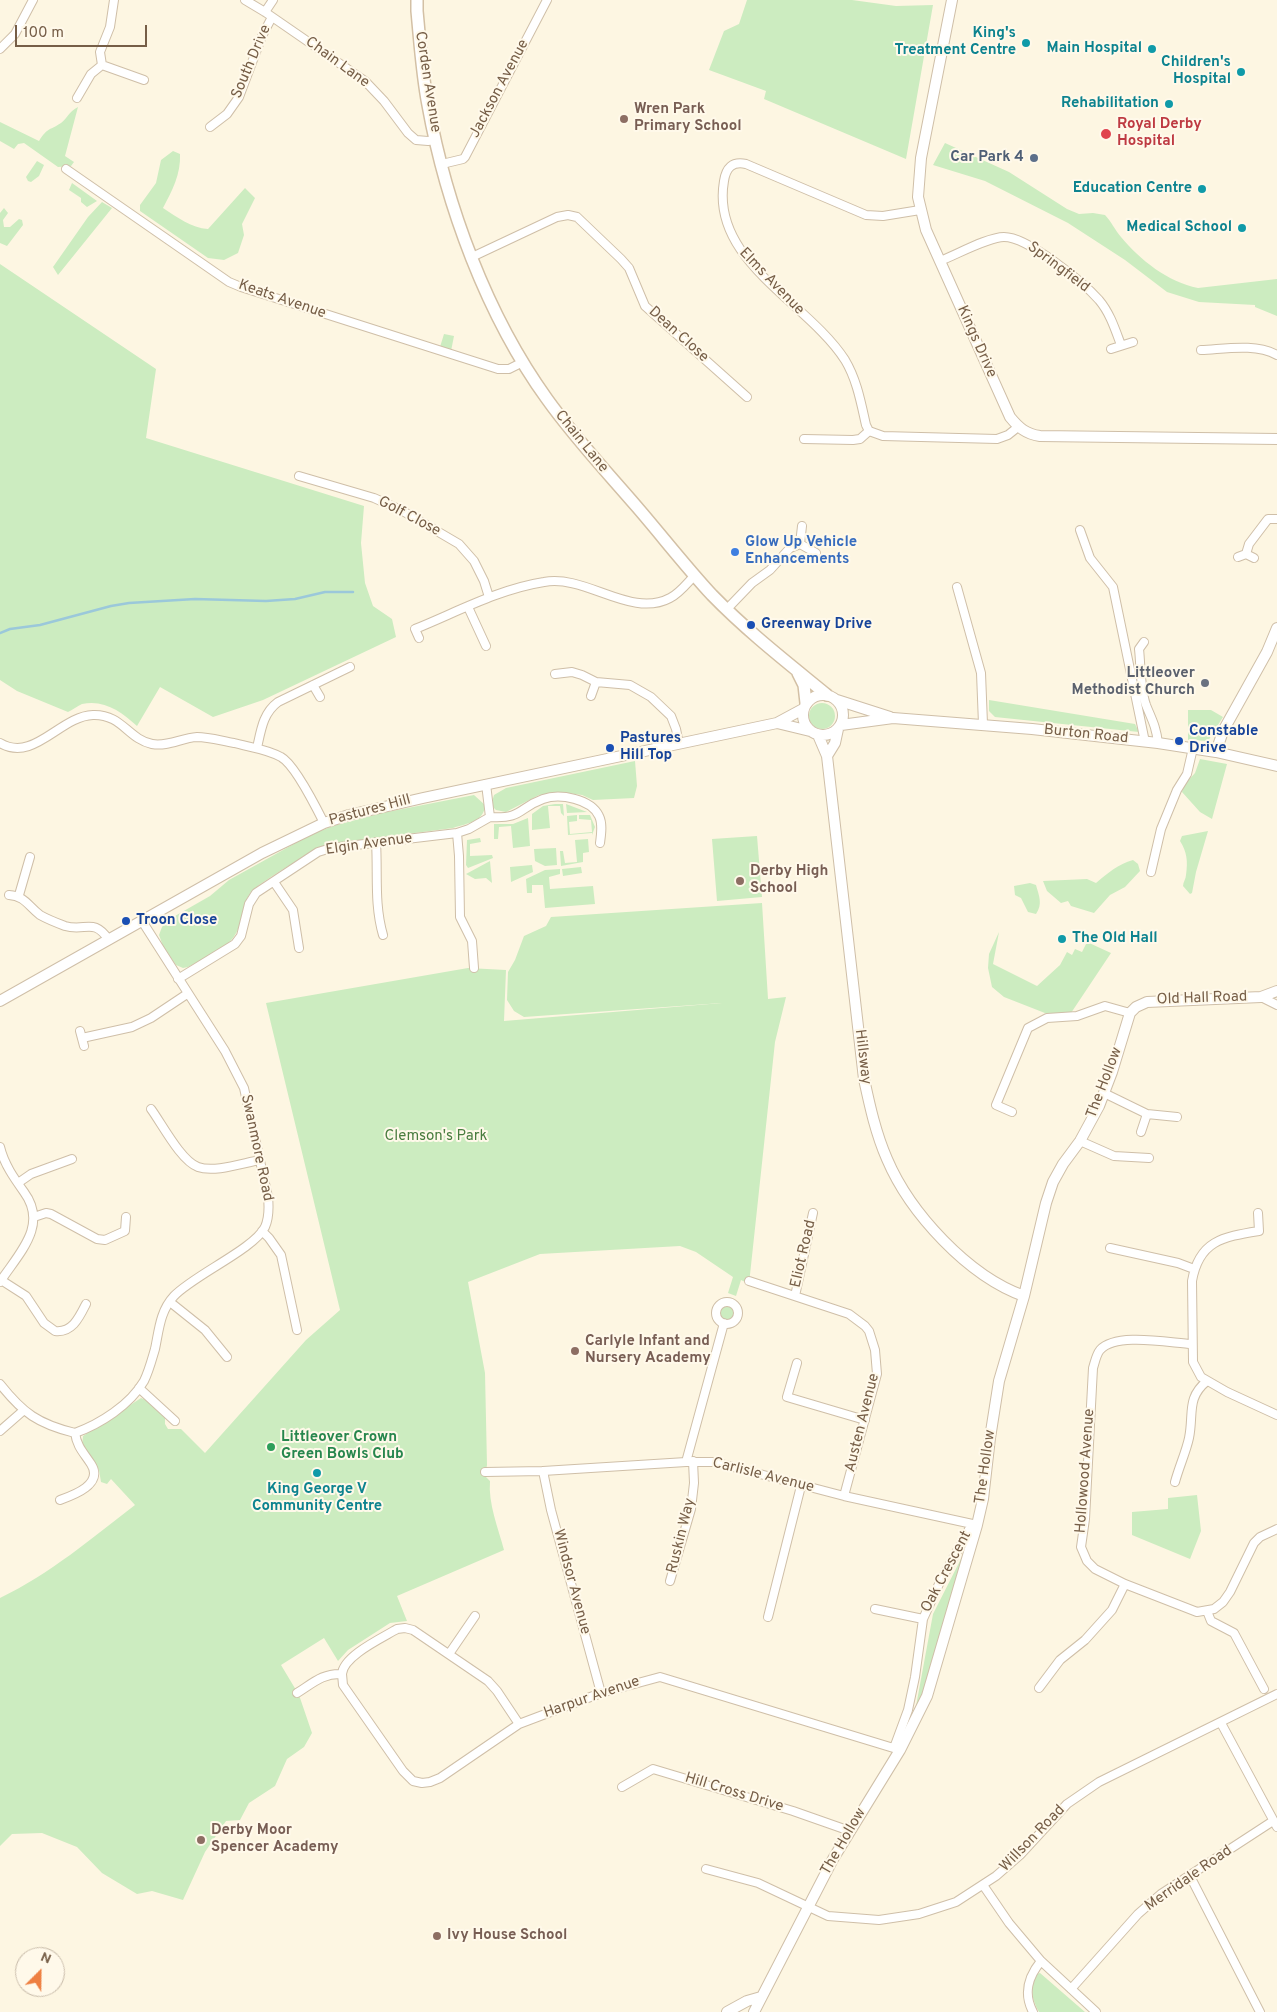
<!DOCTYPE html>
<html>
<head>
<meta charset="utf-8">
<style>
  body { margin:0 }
  #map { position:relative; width:1277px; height:2012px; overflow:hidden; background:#fdf6e2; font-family:Overpass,sans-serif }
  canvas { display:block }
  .north { position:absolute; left:15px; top:1947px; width:50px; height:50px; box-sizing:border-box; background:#fff9ea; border:1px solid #c8bba9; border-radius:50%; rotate:23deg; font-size:14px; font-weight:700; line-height:20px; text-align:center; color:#765e47 }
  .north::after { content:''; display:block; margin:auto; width:18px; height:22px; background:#ee7f41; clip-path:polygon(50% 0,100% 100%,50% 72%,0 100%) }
  .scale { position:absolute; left:15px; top:25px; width:132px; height:22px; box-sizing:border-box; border:2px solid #765e47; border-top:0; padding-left:6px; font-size:15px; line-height:18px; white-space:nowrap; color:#765e47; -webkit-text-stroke:4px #fff9ea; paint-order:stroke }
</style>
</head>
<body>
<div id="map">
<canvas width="1277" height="2012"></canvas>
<div class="north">N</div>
<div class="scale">100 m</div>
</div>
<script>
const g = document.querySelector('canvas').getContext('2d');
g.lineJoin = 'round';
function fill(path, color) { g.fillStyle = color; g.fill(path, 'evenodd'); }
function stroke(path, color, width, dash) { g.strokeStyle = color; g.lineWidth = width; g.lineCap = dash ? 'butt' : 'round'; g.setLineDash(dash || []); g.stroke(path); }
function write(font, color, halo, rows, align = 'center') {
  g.font = font + ' Overpass,sans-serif'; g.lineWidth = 4; g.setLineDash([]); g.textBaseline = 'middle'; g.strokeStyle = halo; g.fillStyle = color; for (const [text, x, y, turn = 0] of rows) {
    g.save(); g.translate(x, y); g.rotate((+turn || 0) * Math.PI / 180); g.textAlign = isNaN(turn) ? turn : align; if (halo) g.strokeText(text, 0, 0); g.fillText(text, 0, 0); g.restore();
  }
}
const green = new Path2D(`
  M 747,0 L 852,0 L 896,6 L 933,5 L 906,159 L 764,99 L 766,91 L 709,70 L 724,31 L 739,24 Z
  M 78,107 L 65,156 L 74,162 L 71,166 L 58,167 L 24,143 L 18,144 L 14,149 L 0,141 L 0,122 L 39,141 C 48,127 49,131 61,123 C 68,118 68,112 78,107 Z
  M 945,143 L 1009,172 L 1067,209 L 1079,214 L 1093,213 L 1105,215 C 1111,221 1115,230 1121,237 C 1140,260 1168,282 1198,288 L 1277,279 L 1277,316 L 1255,307 L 1255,305 L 1199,302 L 1167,292 L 1125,260 L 1068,223 L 985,181 L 933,165 Z
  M 173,151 L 180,154 C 181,174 172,191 163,208 C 177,217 191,228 208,229 L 245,188 L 255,198 L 242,224 L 244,235 L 238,253 L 224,260 L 208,258 L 140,211 L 140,205 L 156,183 L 161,160 Z
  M 37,161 L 44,165 L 39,176 L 31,182 L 28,181 L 26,177 Z
  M 72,183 L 97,201 L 87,207 L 81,202 L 81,198 L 69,190 Z
  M 102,202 L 112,208 L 58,275 L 53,267 L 88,217 Z
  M 4,208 L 8,213 L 3,220 L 4,227 L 10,227 L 19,219 L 22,220 L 23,225 L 7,246 L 0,243 L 0,213 Z
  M 0,264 L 156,369 L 146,438 L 364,506 L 361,543 L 365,583 L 373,606 L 392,619 L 396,637 L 263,700 L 213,717 L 160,687 L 137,726 C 122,712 104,699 82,704 C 78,706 72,710 68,712 L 17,691 L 0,680 Z
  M 444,334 L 454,336 L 451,351 L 440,347 Z
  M 989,700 L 1135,724 L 1139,732 L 995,717 L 989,711 Z
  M809 716a13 13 0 1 1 26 0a13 13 0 1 1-26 0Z
  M 1188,710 L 1211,710 L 1223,717 L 1208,741 L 1188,740 Z
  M 1200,759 L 1227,764 L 1212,819 L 1200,812 L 1182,792 L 1184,785 L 1195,773 Z
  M 635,761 L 637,786 L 634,798 L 593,800 L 582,795 L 560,792 L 539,795 L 506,812 L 496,810 L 491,805 L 494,795 L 506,788 Z
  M 474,795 L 485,805 C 484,822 468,823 453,828 L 331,844 C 318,847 260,882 251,892 C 240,906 244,924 233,938 C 223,951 202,959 188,967 L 183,968 L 176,965 L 163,946 L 159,935 L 162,927 L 168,920 L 210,896 L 229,880 L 310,835 L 333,826 L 382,813 Z
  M 555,804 L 563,804 L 564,816 L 561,813 L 560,806 L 548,806 L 550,828 L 532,830 L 532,814 L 543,806 Z
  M 566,804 L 587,812 L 567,813 Z
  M 577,815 L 577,821 L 569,822 L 570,834 L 592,832 L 591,820 L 579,819 L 579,815 L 590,815 L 595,827 L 592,835 L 592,833 L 568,835 L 567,816 Z
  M 528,818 L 530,846 L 513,848 L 511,826 L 499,827 L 498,839 L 494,839 L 494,824 L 513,824 Z
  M 1208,831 L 1196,872 L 1192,893 L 1190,894 L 1183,886 C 1183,882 1186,879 1186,875 C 1188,861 1187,852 1180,841 L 1182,836 Z
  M 757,836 L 762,897 L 717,901 L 712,839 Z
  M 480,838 L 481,842 L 470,844 L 470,856 L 492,855 L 493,858 L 468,868 L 466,865 L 467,840 Z
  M 588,839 L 589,852 L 583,853 L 583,862 L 561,866 L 560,851 L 563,851 L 565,863 L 577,862 L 575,840 Z
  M 556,848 L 557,865 L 545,866 L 535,861 L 534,849 Z
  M 1133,860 L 1138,864 L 1140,871 L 1125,887 L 1110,895 L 1094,913 L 1071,906 L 1068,901 L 1061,903 L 1047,891 L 1043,881 L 1087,879 L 1096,883 C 1108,873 1118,864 1133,860 Z
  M 490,861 L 492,883 L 486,878 L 475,879 L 466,874 Z
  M 532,865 L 533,872 L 511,882 L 510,867 Z
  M 581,867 L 582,873 L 563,876 L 562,869 Z
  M 560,869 L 560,874 L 549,877 L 550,889 L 593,886 L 595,904 L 545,908 L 543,885 L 532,885 L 532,893 L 527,893 L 526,879 L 545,870 Z
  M 1030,883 L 1036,885 C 1039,896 1043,904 1036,914 L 1028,912 L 1021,898 L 1015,895 L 1014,886 Z
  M 762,903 L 768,999 L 786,997 L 775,1042 L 749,1284 L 741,1280 L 736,1296 L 728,1293 L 733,1277 L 696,1252 L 680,1246 L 540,1254 L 468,1282 L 485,1373 L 487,1465 L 485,1476 L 490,1481 C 488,1503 498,1528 504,1550 L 397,1596 L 407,1621 L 390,1623 L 348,1650 L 338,1661 L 324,1638 L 281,1665 L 299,1695 L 312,1733 L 304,1747 L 287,1759 L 275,1786 L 249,1803 L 240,1820 L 226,1821 L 205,1852 L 183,1900 L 152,1891 L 137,1894 L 102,1873 L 77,1847 L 42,1833 L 12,1834 L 0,1846 L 0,1598 C 50,1574 92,1538 135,1505 L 111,1479 L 107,1484 L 101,1482 L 99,1470 L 82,1446 L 83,1436 L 141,1398 L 146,1400 L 165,1418 L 165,1424 L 168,1429 L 181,1429 L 205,1453 L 306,1340 L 340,1310 L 266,1003 L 468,968 L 506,970 L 504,1021 L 722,1003 L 524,1017 L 514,1011 L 507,1000 L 508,972 L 515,960 L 524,936 L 546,926 L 551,917 Z
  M 999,932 L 993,964 L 1037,986 L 1060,965 L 1067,952 L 1072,955 L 1075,949 L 1082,952 L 1087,942 L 1111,953 L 1071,1013 L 1050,1015 L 1004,997 L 992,987 L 988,968 L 989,954 Z
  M720 1313a7 7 0 1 1 14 0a7 7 0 1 1-14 0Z
  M 1197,1495 L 1201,1531 L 1190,1559 L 1132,1535 L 1132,1512 L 1168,1509 L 1168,1498 Z
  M 967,1547 L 925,1691 L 916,1706 L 933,1614 Z
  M 1040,1973 L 1085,2012 L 1039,2012 C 1032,2000 1029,1987 1037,1974 Z`);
const stream = new Path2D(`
  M 0,633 L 10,629 L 40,625 L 111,606 L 129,603 L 195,599 L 266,601 L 295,599 L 325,592 L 353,592`);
const minor = new Path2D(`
  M 114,0 L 110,27 L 100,52 L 102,65 L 144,80
  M 245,0 L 265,12 L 365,81 L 384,101 L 408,133 L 416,140 L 428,141 L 435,140
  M 265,12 L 273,0
  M 0,49 L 15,34 L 33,0
  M 77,98 L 91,74 L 102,65
  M 210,127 L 227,114 L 239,97 L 262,36 L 272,17
  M 442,164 L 463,159 L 465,157 L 547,0
  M 66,169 L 229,282 L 241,287 L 498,369 L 509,369 L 523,362
  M 920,210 L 883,216 L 866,215 L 746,164 C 732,161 726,168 724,181 C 710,261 808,302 845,360 C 857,380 861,403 866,425 L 869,431 L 883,436 L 997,439 L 1008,435 L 1018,427
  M 472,257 L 557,217 L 568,215 L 577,217 L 621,259 L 629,268 L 645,306 L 747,397
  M 940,261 C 956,255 988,237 1004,237 C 1028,237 1083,282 1099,300 C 1110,313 1115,329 1121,345
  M 1111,349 L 1133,342
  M 1201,350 C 1225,349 1255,343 1277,355
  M 804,439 L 853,440 L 860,439 L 869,431
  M 299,476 L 374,498 L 401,510 L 459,544 L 474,561 L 484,581 L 489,597
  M 1080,530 L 1090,558 L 1113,587 L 1145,742
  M 800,544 L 802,526
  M 1246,554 L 1249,544 L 1268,519 L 1277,519
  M 1238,557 L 1246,554 L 1254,558
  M 957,587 L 981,673 L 983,724
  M 468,607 L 486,646
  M 727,609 L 752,583 L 770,570 L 790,548 L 800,544 L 816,553
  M 419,638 L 415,629 C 457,612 499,589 544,582 C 586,574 631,619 670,598 C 680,593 687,583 695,575
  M 1144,642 L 1139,649 C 1141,667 1140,688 1146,705 C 1152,720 1156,726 1158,743
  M 555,674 L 572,672 L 582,675 L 596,682 L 630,685 L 651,697 L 671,716 L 676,729 L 679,744
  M 313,685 L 320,697
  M 591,696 L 596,682
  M 0,743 C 34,763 60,716 93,715 C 122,714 128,739 152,744 C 168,747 181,738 197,737 C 209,737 222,741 234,743 C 249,747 267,749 281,757 C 294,764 317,809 324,823
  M 257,748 C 261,730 263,713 278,702 L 350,667
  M 486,784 L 490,817
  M 490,817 C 523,819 518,808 543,799 C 560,793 591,799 599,816 C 603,824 601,835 600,843
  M 457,833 L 459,856 L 460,917 L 472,941 L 474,968
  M 376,842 C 378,874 374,904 383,935
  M 1151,872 L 1161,829 L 1177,790 L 1187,774 L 1193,748
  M 274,882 L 293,910 L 299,948
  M 9,895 C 25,896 28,906 40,915 C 47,919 57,923 65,926 C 86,932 93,917 109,940
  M 19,895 L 30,857
  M 178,979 L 235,944 L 241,936 L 249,904 L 256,893 L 318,852 L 331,848 L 457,833 L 469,829 L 490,817
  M 1261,997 L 1277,1005
  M 80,1031 L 84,1046
  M 82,1038 L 132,1027 L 151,1018 L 187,994
  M 1104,1093 L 1147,1114 L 1177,1117
  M 151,1109 C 162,1124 181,1161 198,1167 C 214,1173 243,1163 260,1160
  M 1012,1112 L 996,1105 L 1028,1028 L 1047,1018 L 1077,1016 L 1105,1006 L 1130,1013
  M 1141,1132 L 1147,1114
  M 1080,1141 L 1114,1156 L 1149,1158
  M 0,1147 C 4,1164 14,1178 24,1192 C 49,1226 18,1254 0,1282
  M 18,1183 L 31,1174 L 72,1159
  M 1258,1213 L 1259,1231 C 1222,1237 1199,1241 1192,1281 L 1193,1362 L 1201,1377 L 1227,1392 L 1277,1415
  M 34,1217 L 46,1213 L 51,1214 L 97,1239 L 105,1240 L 125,1231 L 126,1217
  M 262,1231 L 269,1238 L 281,1255 L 297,1330
  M 1110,1248 L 1178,1263 L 1194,1269
  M 1,1280 L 26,1296 L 44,1323 L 55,1331 C 72,1333 79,1318 86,1304
  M 749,1281 L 849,1314 L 865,1326 L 869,1331 L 875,1350 L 877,1374 L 844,1496
  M 795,1296 L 813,1213
  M 170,1302 L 205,1330 L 227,1357
  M716 1313a11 11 0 1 1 22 0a11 11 0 1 1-22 0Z
  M 1192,1344 C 1170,1343 1116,1332 1100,1350 C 1096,1355 1095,1362 1093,1368 L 1085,1519 L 1081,1547 L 1087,1561 L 1095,1569 L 1125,1584 L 1197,1612 L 1214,1609 L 1223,1602 L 1230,1592 L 1254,1543 L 1260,1537 L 1277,1529
  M 797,1363 L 787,1397 L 865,1420
  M 0,1384 C 23,1413 38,1424 75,1433 C 100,1424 130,1405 144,1381 C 149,1371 152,1359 155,1349 C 159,1330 160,1311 174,1296 C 194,1275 254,1249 265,1227 C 269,1218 269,1207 268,1197 L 244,1088 L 225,1051 L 142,921
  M 139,1388 L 175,1421
  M 0,1431 L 24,1410
  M 686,1462 L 724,1323
  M 543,1471 L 551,1510 L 601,1693
  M 485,1472 L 543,1471 L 686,1462 L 714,1462 L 844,1496 L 977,1525
  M 1175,1482 C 1179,1467 1186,1452 1189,1438 C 1194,1414 1186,1398 1207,1381
  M 60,1500 C 74,1495 104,1484 91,1464 C 84,1453 77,1447 75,1433
  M 670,1581 L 691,1509 L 694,1483 L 693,1461
  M 875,1609 L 923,1619
  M 1207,1611 L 1211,1621 L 1234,1633 L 1264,1689
  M 768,1617 L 801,1486
  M 449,1654 L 475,1616
  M 342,1674 L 343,1685 L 403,1771 L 413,1781 L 422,1783 L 430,1782 L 440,1778 L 519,1724 L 601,1693 L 660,1677 L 900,1750
  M 1039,1688 L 1060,1660 L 1085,1640 L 1112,1610 L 1125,1584
  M 297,1693 C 313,1683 323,1673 342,1674 C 343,1656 382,1638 397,1629 L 405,1628 L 413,1630 L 488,1681 L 497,1691 L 519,1724
  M 1221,1723 L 1277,1827
  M 894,1748 L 908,1710 L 915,1677 L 923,1619 L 939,1584 L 972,1524
  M 622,1787 L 653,1769 L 793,1811 L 850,1831
  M 706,1869 L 758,1883 L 828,1916 L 879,1920 L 919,1914 L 956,1902 L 996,1876 L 1020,1855 L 1067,1804 L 1099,1782 L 1277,1694
  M 1190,1876 L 1260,2012
  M 983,1885 L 1009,1923 L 1041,1961 L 1096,2012
  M 1071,1989 L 1138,1914 L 1161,1894 L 1273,1821
  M 1033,2012 C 1023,1993 1028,1977 1041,1961`);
const tertiary = new Path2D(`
  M 952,0 L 921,158 L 918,197 L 926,230 L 1010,417 C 1019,428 1026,434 1040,436 L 1277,439
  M803 715a20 20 0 1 1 40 0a20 20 0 1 1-40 0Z
  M 837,700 L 890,717
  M 777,723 L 810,731
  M 841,725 L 893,718 L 1032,729 L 1158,743 L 1216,752 L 1277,766
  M 818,735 L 827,756 L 864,1079 C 870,1107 876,1134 887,1159 C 910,1213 968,1276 1024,1296
  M 1216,752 L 1223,731 L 1267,652 L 1277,628
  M 827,756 L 835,743 L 838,729
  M 0,1001 L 262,853 L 324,823 L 349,815 L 423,798 L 777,723 L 803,709
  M 727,2012 L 747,2001 L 761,1997
  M 754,2012 L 833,1859 L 900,1750 L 927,1696 L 977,1525 L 983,1499 L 990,1438 L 999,1381 L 1024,1296 L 1046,1203 L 1053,1182 L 1063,1164 L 1080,1141 L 1099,1106 L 1112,1072 L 1130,1013 L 1136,1007 L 1147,1002 L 1261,997 L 1277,991`);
const secondary = new Path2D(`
  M 417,0 L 417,11 C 420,42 422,74 428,105 C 446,205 487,316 547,399 C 574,437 606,471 637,507 C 662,536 686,567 712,595 C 748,632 788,663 827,695
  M 798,673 L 804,685 L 806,703`);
const markers = [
  [1026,43,5,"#0f9aa8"],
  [1152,49,5,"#0f9aa8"],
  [1241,72,5,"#0f9aa8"],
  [1169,104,5,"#0f9aa8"],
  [624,119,5,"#8d6e63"],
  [1106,134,6,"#e0444e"],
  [1034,158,5,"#5c6f8a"],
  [1202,189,5,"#0f9aa8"],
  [1242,228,5,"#0f9aa8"],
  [735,552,5,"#3f7fe0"],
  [751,625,5,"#1a4fb4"],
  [1205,683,5,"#6b7280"],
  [1179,741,5,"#1a4fb4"],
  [610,748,5,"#1a4fb4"],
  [740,881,5,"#8d6e63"],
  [126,921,5,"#1a4fb4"],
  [1062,939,5,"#0f9aa8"],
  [575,1351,5,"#8d6e63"],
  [271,1447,5,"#2e9e5b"],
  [317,1473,5,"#0f9aa8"],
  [201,1840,5,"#8d6e63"],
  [437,1936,5,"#8d6e63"]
];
const cultureNames = [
  ["King's",1016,34],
  ["Treatment Centre",1016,51],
  ["Main Hospital",1142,49],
  ["Children's",1231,63],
  ["Hospital",1231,80],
  ["Rehabilitation",1159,104],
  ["Education Centre",1192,189],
  ["Medical School",1232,228],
  ["The Old Hall",1072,939,"left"],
  ["King George V",317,1490,"center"],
  ["Community Centre",317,1507,"center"]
];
const streetNames = [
  ["South Drive",252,62,-67],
  ["Chain Lane",337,63,36],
  ["Corden Avenue",427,82,81],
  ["Jackson Avenue",500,89,-62],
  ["Springfield",1058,268,37],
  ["Elms Avenue",771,282,46],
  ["Keats Avenue",282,300,19],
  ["Dean Close",678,335,42],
  ["Kings Drive",976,342,66],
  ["Chain Lane",581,442,51],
  ["Golf Close",409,517,28],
  ["Burton Road",1086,735,6],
  ["Pastures Hill",370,811,-15],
  ["Elgin Avenue",369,845,-8],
  ["Old Hall Road",1202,999,-2],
  ["Hillsway",862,1057,83],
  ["The Hollow",1105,1083,-69],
  ["Swanmore Road",256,1148,78],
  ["Eliot Road",804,1254,-77],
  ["Austen Avenue",863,1423,-76],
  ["The Hollow",986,1467,-82],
  ["Hollowood Avenue",1086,1471,-86],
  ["Carlisle Avenue",763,1476,14],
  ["Ruskin Way",682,1536,-76],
  ["Oak Crescent",947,1572,-62],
  ["Windsor Avenue",571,1582,75],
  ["Harpur Avenue",592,1698,-19],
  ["Hill Cross Drive",734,1793,17],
  ["Willson Road",1033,1839,-46],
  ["The Hollow",844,1842,-60],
  ["Merridale Road",1189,1879,-35]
];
const educationNames = [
  ["Wren Park",634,110],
  ["Primary School",634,127],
  ["Derby High",750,872],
  ["School",750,889],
  ["Carlyle Infant and",585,1342],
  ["Nursery Academy",585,1359],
  ["Derby Moor",211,1831],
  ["Spencer Academy",211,1848],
  ["Ivy House School",447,1936]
];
const healthNames = [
  ["Royal Derby",1117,125],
  ["Hospital",1117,142]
];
const serviceNames = [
  ["Car Park 4",1024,158]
];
const shopNames = [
  ["Glow Up Vehicle",745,543],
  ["Enhancements",745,560]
];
const transitNames = [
  ["Greenway Drive",761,625],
  ["Constable",1189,732],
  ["Drive",1189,749],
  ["Pastures",620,739],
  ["Hill Top",620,756],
  ["Troon Close",136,921]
];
const worshipNames = [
  ["Littleover",1195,674],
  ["Methodist Church",1195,691]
];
const parkNames = [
  ["Clemson's Park",436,1137]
];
const leisureNames = [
  ["Littleover Crown",281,1438],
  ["Green Bowls Club",281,1455]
];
fill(green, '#ccecc0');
stroke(stream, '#9bc8da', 2.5);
stroke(minor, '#cfbfa8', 10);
stroke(tertiary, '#cfbfa8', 12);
stroke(secondary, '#d3c0a5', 14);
stroke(minor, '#fff', 8);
stroke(tertiary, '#fff', 10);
stroke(secondary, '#fff', 11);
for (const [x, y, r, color] of markers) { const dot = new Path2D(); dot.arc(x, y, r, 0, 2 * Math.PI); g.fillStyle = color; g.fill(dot); stroke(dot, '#fff9ea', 2); }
write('bold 15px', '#0d838f', '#fff9ea', cultureNames, 'right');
write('15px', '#765e47', '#fff9ea', streetNames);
write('bold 15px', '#785e54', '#fff9ea', educationNames, 'left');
write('bold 15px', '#be3a42', '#fff9ea', healthNames, 'left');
write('bold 15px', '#4e5e75', '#fff9ea', serviceNames, 'right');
write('bold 15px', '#366cbe', '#fff9ea', shopNames, 'left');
write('bold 15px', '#164399', '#fff9ea', transitNames, 'left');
write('bold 15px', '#5b616d', '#fff9ea', worshipNames, 'right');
write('15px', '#497d3f', '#fff9ea', parkNames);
write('bold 15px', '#27864d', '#fff9ea', leisureNames, 'left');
</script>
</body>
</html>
